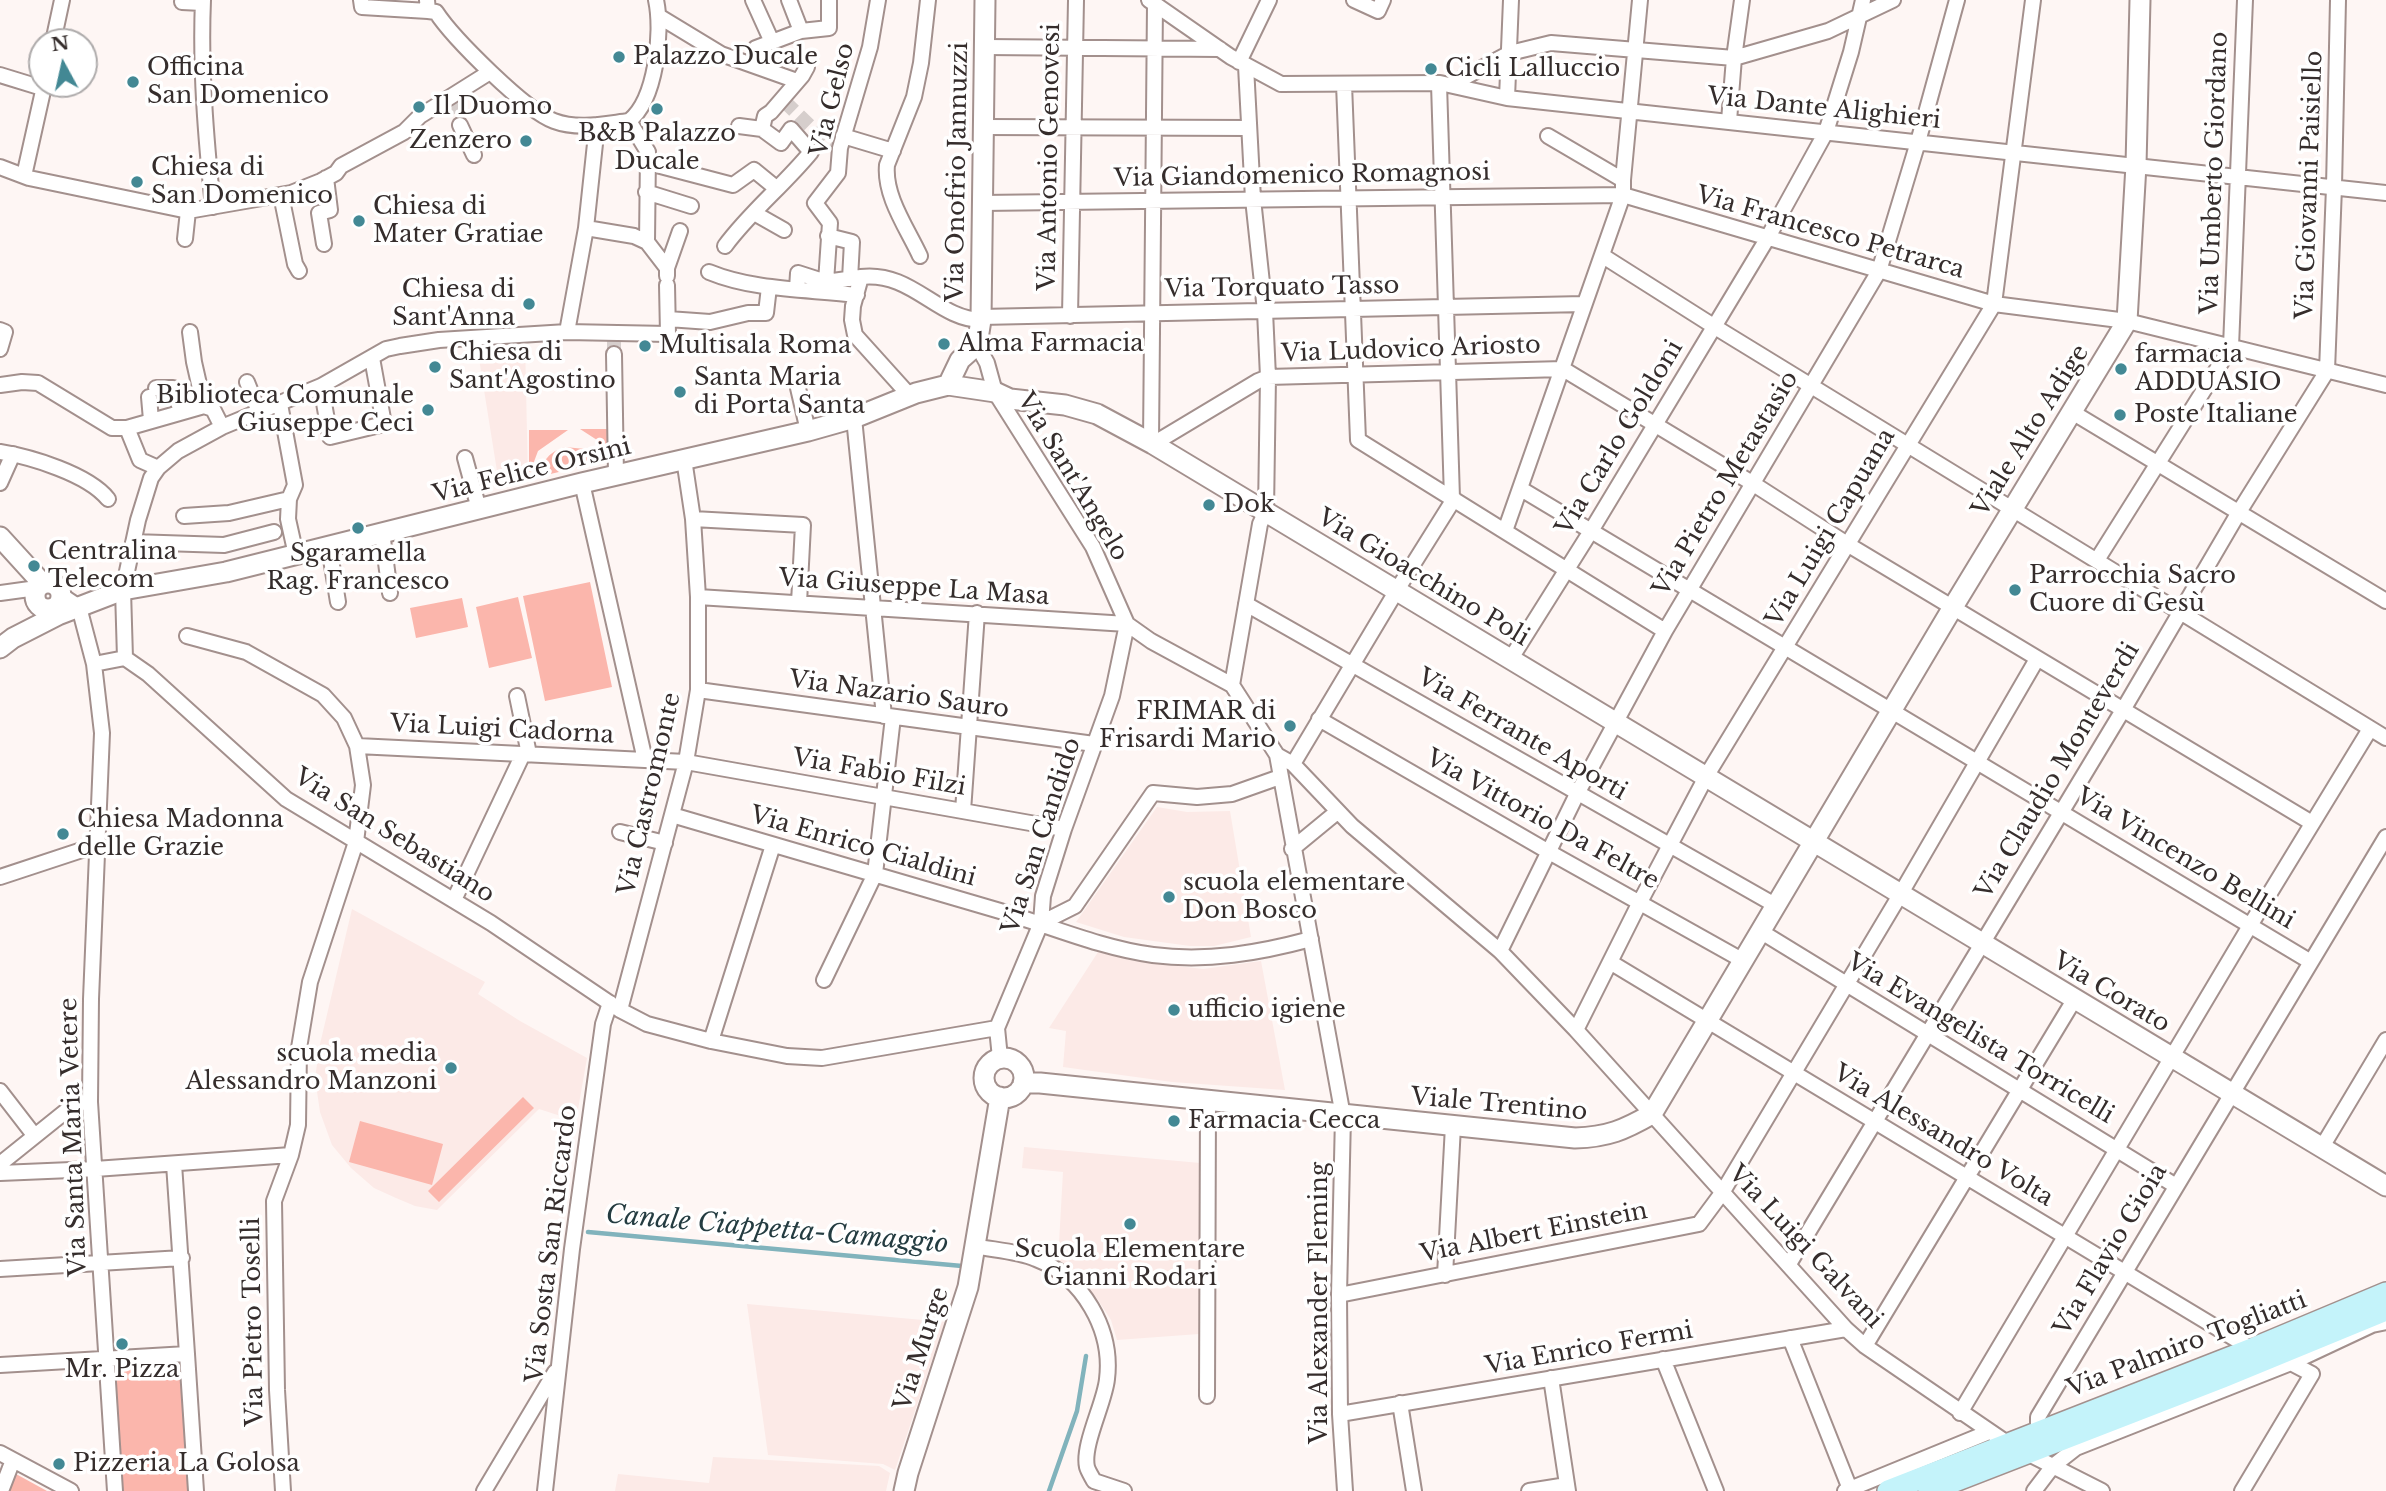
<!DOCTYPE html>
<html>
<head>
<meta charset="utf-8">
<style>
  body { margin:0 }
  #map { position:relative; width:2386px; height:1491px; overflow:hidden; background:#fef6f4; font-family:"Libre Baskerville",serif }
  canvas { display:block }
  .north { position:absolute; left:28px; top:28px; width:70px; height:70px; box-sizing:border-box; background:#fff; border:2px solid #aeabab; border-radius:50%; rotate:352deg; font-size:19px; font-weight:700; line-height:28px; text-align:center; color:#352d2c }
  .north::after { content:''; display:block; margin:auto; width:24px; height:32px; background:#438894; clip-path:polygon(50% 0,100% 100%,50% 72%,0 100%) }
</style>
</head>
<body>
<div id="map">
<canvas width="2386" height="1491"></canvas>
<div class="north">N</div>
</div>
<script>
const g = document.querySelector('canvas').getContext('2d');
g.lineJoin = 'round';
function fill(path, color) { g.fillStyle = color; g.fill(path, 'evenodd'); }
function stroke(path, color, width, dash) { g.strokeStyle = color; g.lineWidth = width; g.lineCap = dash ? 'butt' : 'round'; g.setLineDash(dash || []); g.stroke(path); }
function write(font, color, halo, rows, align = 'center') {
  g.font = font + ' "Libre Baskerville",serif'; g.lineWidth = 7; g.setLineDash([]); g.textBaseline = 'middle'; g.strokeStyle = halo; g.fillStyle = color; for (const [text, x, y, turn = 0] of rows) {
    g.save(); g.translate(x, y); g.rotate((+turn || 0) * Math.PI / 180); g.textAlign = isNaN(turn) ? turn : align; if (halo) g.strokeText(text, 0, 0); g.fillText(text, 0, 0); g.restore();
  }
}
const built = new Path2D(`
  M 525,340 L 528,481 L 500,490 L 477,346 Z
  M 1157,807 L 1187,812 L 1230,811 L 1251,937 L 1214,946 L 1190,946 L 1124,937 L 1076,922 Z
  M 352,909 L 485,982 L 478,994 L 520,1021 L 587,1058 L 576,1121 L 539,1109 L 437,1210 L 415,1206 L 396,1198 L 374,1188 L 351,1168 L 332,1145 L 320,1112 L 315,1078 L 320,1044 Z
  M 1098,952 L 1135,961 L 1203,969 L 1261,961 L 1285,1090 L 1172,1082 L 1063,1067 L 1066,1031 L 1049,1028 Z
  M 1024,1147 L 1200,1163 L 1199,1334 L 1117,1340 L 1111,1320 L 1098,1300 L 1058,1261 L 1063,1172 L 1022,1168 Z
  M 747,1304 L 945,1322 L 895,1470 L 883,1464 L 768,1455 Z
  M 713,1457 L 879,1466 L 890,1473 L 886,1491 L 615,1491 L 618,1474 L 709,1483 Z`);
const green = new Path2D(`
  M 580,429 L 608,429 L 609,457 L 597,440 Z
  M 529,430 L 568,430 L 538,451 L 529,475 Z
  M 565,447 L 585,449 L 597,463 L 542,476 C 540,461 551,451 565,447 Z
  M 590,582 L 612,687 L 545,701 L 523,596 Z
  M 518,597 L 532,658 L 489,668 L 476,607 Z
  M 462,598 L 468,627 L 416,638 L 410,608 Z
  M 523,1097 L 534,1108 L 439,1202 L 428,1191 Z
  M 360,1121 L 443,1144 L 432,1185 L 349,1162 Z
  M 170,1360 L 180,1361 L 188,1491 L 120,1491 L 113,1364 L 121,1364 L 122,1368 L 169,1365 Z
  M 16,1474 L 47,1491 L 9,1491 Z`);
const stream = new Path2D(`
  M 588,1232 L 962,1266
  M 1049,1491 L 1077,1411 L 1086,1356`);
const minorTunnel = new Path2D(`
  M 449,101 L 460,125
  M 784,101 L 811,127 L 837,145
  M 614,340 L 614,354`);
const minor = new Path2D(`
  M 203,0 C 200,69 206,139 213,207
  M 361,0 L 362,7 L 428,11 L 427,0
  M 753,0 L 772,42
  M 789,0 L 801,31
  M 1149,0 L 1231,57 L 1281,84 L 1440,83 L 1507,98 L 2386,193
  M 1354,0 L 1378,11 L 1383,0
  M 182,2 L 202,3
  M 428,11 L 436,12 C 453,38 526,111 554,121 C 578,130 604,124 629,121
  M 660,17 L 721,54 L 797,81
  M 53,42 L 62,0
  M 985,47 L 1220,49
  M 1239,62 L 1269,0
  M 753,65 L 756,48 L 801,31 L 829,28 L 829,0
  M 0,75 L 39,87
  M 1344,84 L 1358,440 L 1665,631
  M 1439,84 L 1452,498
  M 1452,84 L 1510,53 L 1551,43 L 1734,58 L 1828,31 L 1893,0
  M 1507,98 L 1511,0
  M 629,121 C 656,100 663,32 656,0
  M 629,121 L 648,152 L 647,242
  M 1729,121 L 1734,58 L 1742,0
  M 460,125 L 474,155
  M 984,127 L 1249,128
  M 762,129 L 765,116 L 771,112 L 802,76 L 807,67
  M 843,136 L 893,151
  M 1548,136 L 1623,180 L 1623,195 L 1994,304 L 2127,321 L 2386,385
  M 649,163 L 733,185 L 754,170 L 776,188
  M 0,167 L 29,178 L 188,211 L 291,193 L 321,181 L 336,173 L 341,166 L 404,132 L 420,116 L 490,72
  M 24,176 L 43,91 L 39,87 L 42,79
  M 1623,180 L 1640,0
  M 646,192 L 691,206
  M 281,195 L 295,264 L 299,271
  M 982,203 L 1623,195 L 1505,531
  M 754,213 L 784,230
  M 586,228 L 634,236 L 647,242 L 667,268
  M 828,236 L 852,242 L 850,279
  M 185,239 L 188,211
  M 324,244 L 319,213 L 330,210 L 326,178
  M 725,246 C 750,212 784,185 811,152 L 791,129 L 781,143 L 762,129 L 739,126
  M 920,256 C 907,228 884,196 887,165 L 914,97 L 921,63 L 928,0
  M 1603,256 L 1715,327 L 2386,738
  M 709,272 C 755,291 809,289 857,295
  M 667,276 L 667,268 L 680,231
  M 861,277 C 912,271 937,319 981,320
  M 826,282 L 830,223 L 815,203 L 838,173 L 840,148 L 870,47 L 878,0
  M 797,289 L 798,273 L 826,282 L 861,277 L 853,306 L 852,320 L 855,335 L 910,396
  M 1070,316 L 1076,0
  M 981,317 L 1584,304
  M 668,319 L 710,322 L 748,313 L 766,313 L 769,287
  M 0,330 L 5,332 L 0,349
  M 190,332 L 194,362 L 204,406
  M 567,332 L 586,228 L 597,125
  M 977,345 L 987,363 L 995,392 L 1093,547 L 1127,624 L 1151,641 L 1232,685 L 1277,755 L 1343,1116 L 1339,1295 L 1340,1414 L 1345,1491
  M 614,354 L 616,475
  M 247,382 L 259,412
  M 0,385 L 22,382 L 38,383 L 112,428 L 127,428 L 204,406 L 213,409 L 222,427
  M 321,386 L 330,437 L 384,424 L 372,358
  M 156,388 L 173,388 L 181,411
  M 798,388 L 808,431
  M 149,397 L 151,420
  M 280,404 L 295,485 L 289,499 L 288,519 L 296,555
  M 2072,412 L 2386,601
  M 854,418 L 884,716
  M 127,428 L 140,460 L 158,468
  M 1151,443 L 1155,4
  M 1153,444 L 1258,381 L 1268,377 L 1563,369 L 1752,483 L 1847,544 L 2312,823
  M 0,452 C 31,457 88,474 108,499
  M 465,458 L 479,509
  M 0,483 L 13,454
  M 582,483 L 645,760
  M 1521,489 L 2311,962
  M 184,516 L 229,513 L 289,499
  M 693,519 L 803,525 L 799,603
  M 382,532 L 390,593
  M 133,542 L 224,545 L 274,532
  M 329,547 L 338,602
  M 2097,560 L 2231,347 L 2245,0
  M 0,593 L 37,588
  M 61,595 L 79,607 L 94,664 L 102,733 L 91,999 L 90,1102 L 115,1491
  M 698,597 L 1127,624
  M 1246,604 L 1775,905
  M 187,636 L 246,652 L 323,695 L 344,718 L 357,746 L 363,785 L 356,842 L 310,982 L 299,1048 L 298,1125 L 291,1155 L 274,1201 L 277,1390 L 283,1491
  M 125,658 L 148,674 L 286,799 L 491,923 L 620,1010 L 647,1024 L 711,1041 L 787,1056 L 822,1058 L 997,1028
  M 1510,660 L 1591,531 L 1767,239 L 1826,132 L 1851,52 L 1863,0
  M 94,664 L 125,658 L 123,590 L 138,520 L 151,478 L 158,468 L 178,451 L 222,427 L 321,386 L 386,349 L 400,346 L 439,340 L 567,332 L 668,334 L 667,285
  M 1232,685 L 1260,524 L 1266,511 L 1268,377 L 1265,311 L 1253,199 L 1246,66
  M 698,690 L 1094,744
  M 517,696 L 529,754
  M 1319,719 L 1549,852 L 1742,960
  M 357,746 L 686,762 L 1064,829
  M 1277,755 L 1293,764 L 1352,826 L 1500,951 L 1576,1030 L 1846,1329 L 1865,1346 L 2007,1443
  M 1293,764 L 1397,590 L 1454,499
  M 963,811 L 977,613
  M 672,815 C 781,847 890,879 1000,911 C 1050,926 1101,948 1153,955 C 1207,962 1259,953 1311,939
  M 620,832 L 665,843
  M 1292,849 L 1337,812
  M 0,877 L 97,845
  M 454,900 L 523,754
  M 1041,923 L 1075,906 L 1153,793 L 1197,797 L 1232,794 L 1280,777
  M 1760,931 L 2176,1186
  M 1500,951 L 1578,792 L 1665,631 L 1879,271 L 1918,142 L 1957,0
  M 1610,962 L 2252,1349
  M 824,980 L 875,874 L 893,717
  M 620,1010 L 686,762 L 698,690 L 698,597 L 693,519 L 684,459
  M 1576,1030 L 1640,902 L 1707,775 L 1994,304 L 2033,0
  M 711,1041 L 773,845
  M 1000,1058 L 997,1028 L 1041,923 L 1043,896 L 1064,829 L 1112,696 L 1127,624
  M 0,1091 L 34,1135
  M 2322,1147 L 2386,1040
  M 0,1164 L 76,1103 L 90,1102
  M 174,1164 L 187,1354
  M 0,1173 L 95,1169 L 291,1155
  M 974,1246 C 993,1250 1018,1251 1036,1259 C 1083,1277 1113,1330 1107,1379 C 1105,1402 1082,1445 1087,1467 C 1088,1471 1092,1477 1094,1481 L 1124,1491
  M 1789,1264 L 2123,710 L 2239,512 L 2327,371 L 2334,187 L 2338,0
  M 0,1269 L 182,1258
  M 1445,1275 L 1453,1126
  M 1339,1295 L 1699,1224 L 1722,1193 L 1900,895 L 2037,659
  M 1790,1338 L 1850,1489
  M 1865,1346 L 2074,1000
  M 1663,1359 L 1716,1491
  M 0,1365 L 187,1354 L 196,1491
  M 1551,1378 L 1568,1491
  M 1207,1396 L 1208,1102
  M 1400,1403 L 1414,1491
  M 1960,1413 L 2251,924 L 2370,729
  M 1340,1414 L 1846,1329
  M 2038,1431 L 2038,1417 L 2386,837
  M 2025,1452 L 2102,1491
  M 0,1453 L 71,1491
  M 1,1491 L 13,1460
  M 484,1491 L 555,1372
  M 545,1491 L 572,1249 L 603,1024 L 610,1003
  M 1529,1491 L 1567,1485
  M 1845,1491 L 1989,1432
  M 2034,1491 L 2053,1466 L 2076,1448 L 2291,1363 L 2372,1325 L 2386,1322
  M 2242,1491 L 2312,1374 L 2291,1363`);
const tertiary = new Path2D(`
  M 948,385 L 960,360 L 977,345 L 981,320 L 985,0
  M 0,537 L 42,583
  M35 596a13 13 0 1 1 26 0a13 13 0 1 1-26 0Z
  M 0,648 L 13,638 L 58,615 L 123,590 L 226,572 L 582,483 L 808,431 L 854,418 L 916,393 L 948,385 L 995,392 L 1010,399 L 1065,405 L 1097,414 L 1153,444 L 2386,1186
  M984 1078a20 20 0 1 1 40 0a20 20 0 1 1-40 0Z
  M 1023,1083 L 1040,1083 L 1575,1138 C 1608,1137 1624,1130 1652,1114 L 1953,607 L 2127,321 L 2136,165 L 2140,0
  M 904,1491 L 908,1473 L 968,1287 L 1000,1097`);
const secondary = new Path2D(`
  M 1888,1491 L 2252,1349 L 2386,1293
  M 1929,1491 L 2223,1377 L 2386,1310`);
const markers = [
  [619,57,7,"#438894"],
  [1431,69,7,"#438894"],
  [133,82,7,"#438894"],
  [419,107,7,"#438894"],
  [657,109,7,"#438894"],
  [526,141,7,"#438894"],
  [137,182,7,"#438894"],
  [359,221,7,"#438894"],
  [529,304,7,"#438894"],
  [944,344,7,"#438894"],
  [645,346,7,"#438894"],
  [435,367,7,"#438894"],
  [2121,369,7,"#438894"],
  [680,392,7,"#438894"],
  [428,410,7,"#438894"],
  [2120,415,7,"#438894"],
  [1209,505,7,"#438894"],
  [358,528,7,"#438894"],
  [34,566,7,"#438894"],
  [2015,590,7,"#438894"],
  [1290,726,7,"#438894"],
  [63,834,7,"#438894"],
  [1169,897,7,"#438894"],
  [1174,1010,7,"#438894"],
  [451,1068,7,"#438894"],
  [1174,1121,7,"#438894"],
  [1130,1224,7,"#438894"],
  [122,1344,7,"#438894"],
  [59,1464,7,"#438894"]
];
const poiNames = [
  ["Palazzo Ducale",633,57],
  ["Officina",147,68],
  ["San Domenico",147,96],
  ["Cicli Lalluccio",1445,69],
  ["Il Duomo",433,107],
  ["B&B Palazzo",657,134,"center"],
  ["Ducale",657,162,"center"],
  ["Zenzero",512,141,"right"],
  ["Chiesa di",151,168],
  ["San Domenico",151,196],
  ["Chiesa di",373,207],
  ["Mater Gratiae",373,235],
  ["Chiesa di",515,290,"right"],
  ["Sant'Anna",515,318,"right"],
  ["Alma Farmacia",958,344],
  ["Multisala Roma",659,346],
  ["Chiesa di",449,353],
  ["Sant'Agostino",449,381],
  ["farmacia",2135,355],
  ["ADDUASIO",2135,383],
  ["Santa Maria",694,378],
  ["di Porta Santa",694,406],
  ["Biblioteca Comunale",414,396,"right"],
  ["Giuseppe Ceci",414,424,"right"],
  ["Poste Italiane",2134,415],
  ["Dok",1223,505],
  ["Centralina",48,552],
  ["Telecom",48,580],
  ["Sgaramella",358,554,"center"],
  ["Rag. Francesco",358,582,"center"],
  ["Parrocchia Sacro",2029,576],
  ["Cuore di Gesù",2029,604],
  ["FRIMAR di",1276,712,"right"],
  ["Frisardi Mario",1276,740,"right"],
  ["Chiesa Madonna",77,820],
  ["delle Grazie",77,848],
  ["scuola elementare",1183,883],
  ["Don Bosco",1183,911],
  ["ufficio igiene",1188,1010],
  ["scuola media",437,1054,"right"],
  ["Alessandro Manzoni",437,1082,"right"],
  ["Farmacia Cecca",1188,1121],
  ["Scuola Elementare",1130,1250,"center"],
  ["Gianni Rodari",1130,1278,"center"],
  ["Mr. Pizza",122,1370,"center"],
  ["Pizzeria La Golosa",73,1464]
];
const streetNames = [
  ["Via Gelso",833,100,-76],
  ["Via Dante Alighieri",1824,109,6],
  ["Via Antonio Genovesi",1050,157,-89],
  ["Via Onofrio Jannuzzi",958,172,-89],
  ["Via Umberto Giordano",2215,173,-88],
  ["Via Giandomenico Romagnosi",1302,176,-1],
  ["Via Giovanni Paisiello",2310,185,-88],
  ["Via Francesco Petrarca",1830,233,16],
  ["Via Torquato Tasso",1282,288,-1],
  ["Via Ludovico Ariosto",1411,350,-2],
  ["Viale Alto Adige",2031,431,-58],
  ["Via Carlo Goldoni",1620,438,-59],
  ["Via Felice Orsini",532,471,-14],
  ["Via Sant'Angelo",1072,477,59],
  ["Via Pietro Metastasio",1726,484,-59],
  ["Via Luigi Capuana",1831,528,-59],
  ["Via Gioacchino Poli",1423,578,31],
  ["Via Giuseppe La Masa",914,588,4],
  ["Via Nazario Sauro",899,695,8],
  ["Via Luigi Cadorna",502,730,3],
  ["Via Ferrante Aporti",1522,735,30],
  ["Via Claudio Monteverdi",2058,771,-59],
  ["Via Fabio Filzi",879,773,10],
  ["Via Castromonte",650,794,-77],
  ["Via Vittorio Da Feltre",1542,820,29],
  ["Via San Sebastiano",394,836,32],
  ["Via San Candido",1042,836,-72],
  ["Via Enrico Cialdini",863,847,16],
  ["Via Vincenzo Bellini",2185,859,31],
  ["Via Corato",2111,993,31],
  ["Via Evangelista Torricelli",1980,1039,31],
  ["Viale Trentino",1499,1105,5],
  ["Via Alessandro Volta",1943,1136,31],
  ["Via Santa Maria Vetere",74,1137,-92],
  ["Via Albert Einstein",1534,1233,-11],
  ["Via Sosta San Riccardo",552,1244,-83],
  ["Via Luigi Galvani",1805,1247,47],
  ["Via Flavio Gioia",2111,1250,-59],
  ["Via Alexander Fleming",1320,1303,-90],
  ["Via Pietro Toselli",254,1322,-91],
  ["Via Palmiro Togliatti",2187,1345,-21],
  ["Via Murge",922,1349,-72],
  ["Via Enrico Fermi",1589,1349,-10]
];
const waterNames = [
  ["Canale Ciappetta-Camaggio",777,1230,5]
];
fill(built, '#fceae7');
fill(green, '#fbb6ac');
stroke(stream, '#81b3bc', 4.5);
stroke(minorTunnel, '#d6cecc', 14, [14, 7]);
stroke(minor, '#a3908d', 18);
stroke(tertiary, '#a3908d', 23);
stroke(secondary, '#a3908d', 24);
stroke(minor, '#fff', 14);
stroke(tertiary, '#fff', 19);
stroke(secondary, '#c4f3fa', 21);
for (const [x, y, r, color] of markers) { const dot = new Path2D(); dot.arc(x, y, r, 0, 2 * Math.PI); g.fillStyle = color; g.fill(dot); stroke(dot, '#fff', 2.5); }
write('24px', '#352d2c', '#fff', poiNames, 'left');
write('24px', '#352d2c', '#fff', streetNames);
write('italic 26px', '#243c41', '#fff', waterNames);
</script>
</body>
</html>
